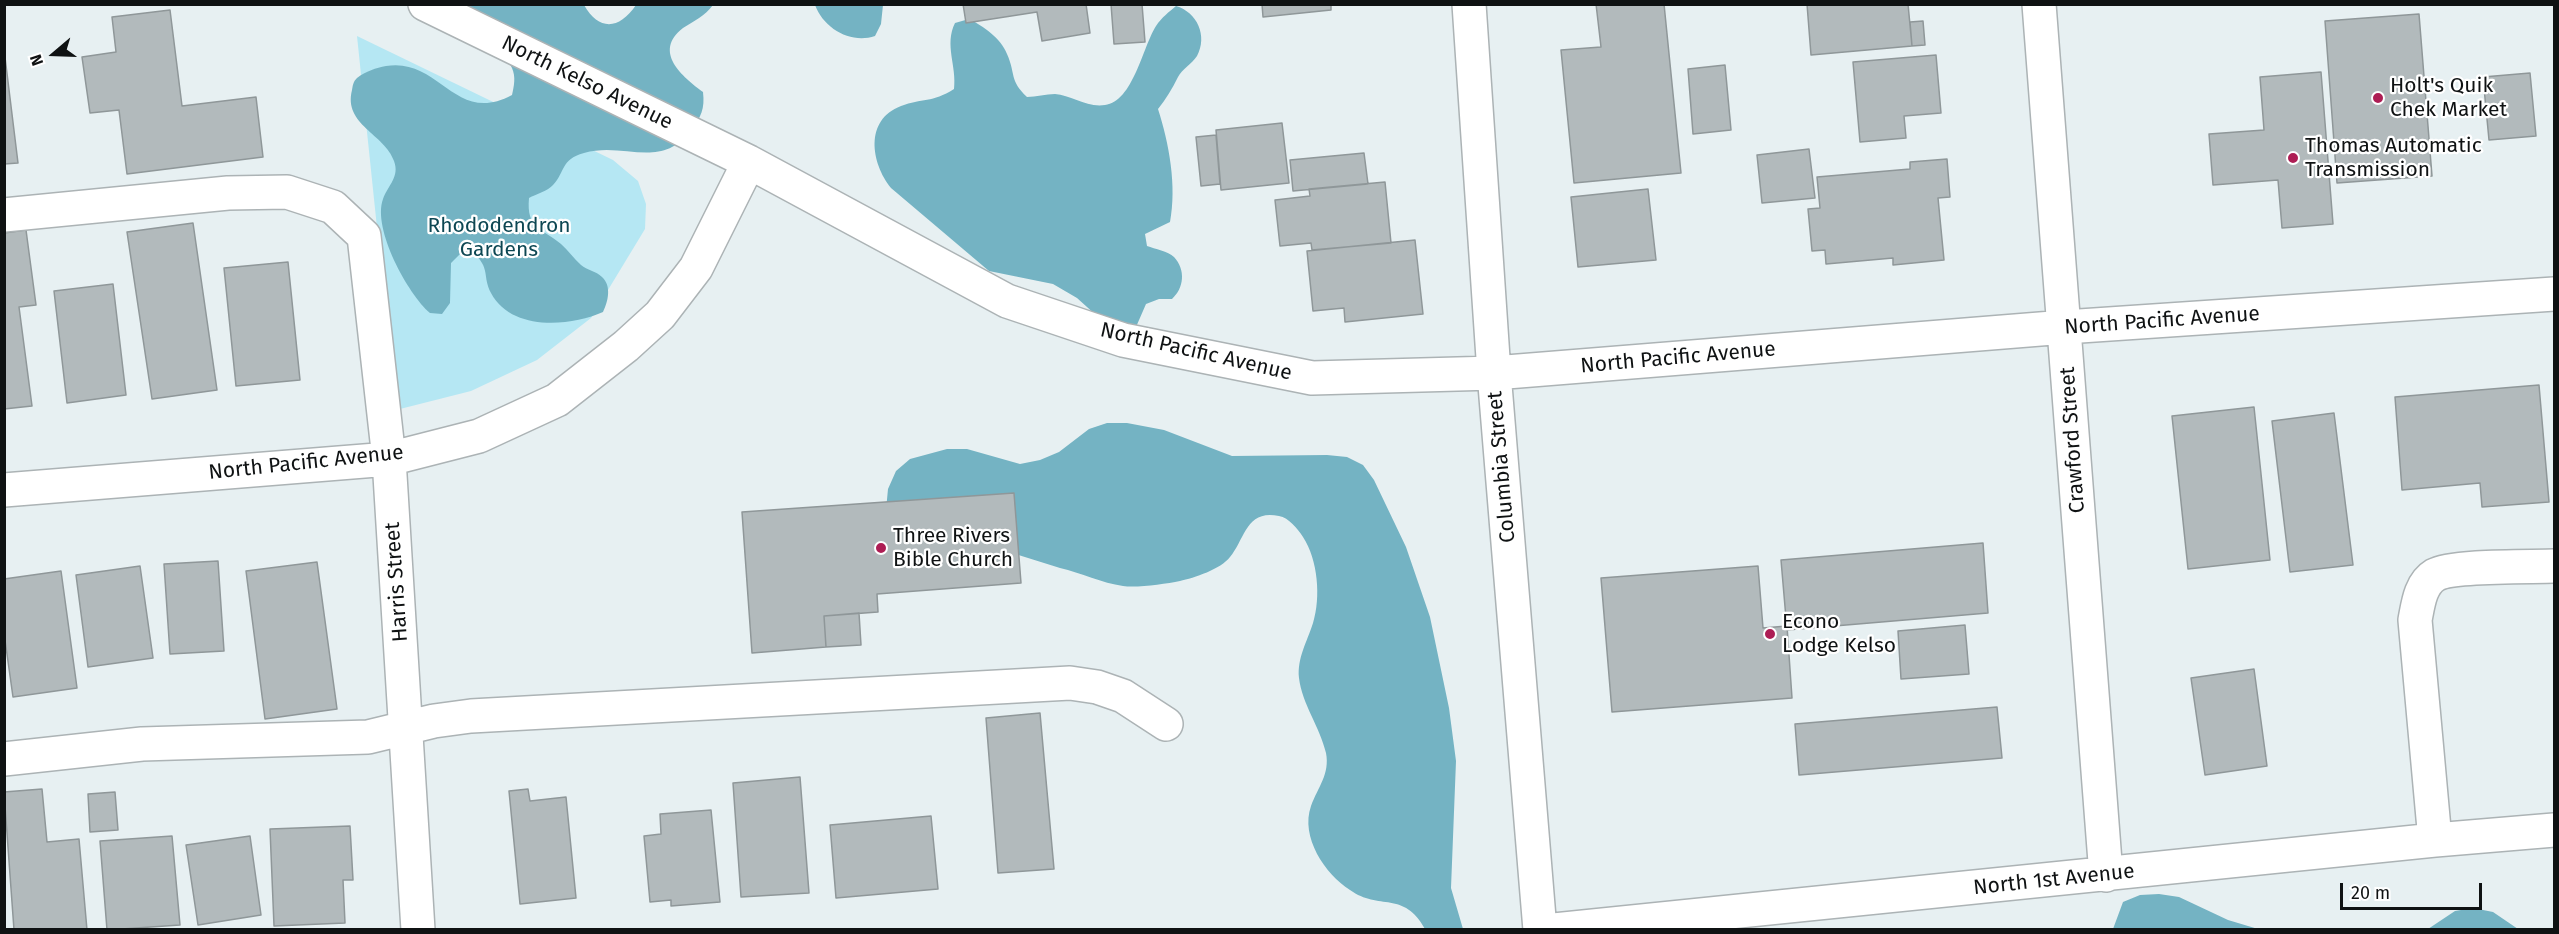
<!DOCTYPE html>
<html>
<head>
<meta charset="utf-8">
<style>
  body { margin:0 }
  #map { position:relative; width:2559px; height:934px; overflow:hidden; background:#e7f0f2; font-family:"Fira Sans",sans-serif }
  canvas { display:block }
  .frame { position:absolute; inset:0; border:6px solid #0f1213; pointer-events:none }
  .north { position:absolute; left:24px; top:24px; width:60px; height:60px; -webkit-text-stroke:4px #fff; paint-order:stroke; rotate:251deg; font-size:16px; font-weight:700; line-height:24px; text-align:center; color:#0f1213 }
  .north::after { content:''; display:block; margin:auto; width:21px; height:27px; background:#0f1213; clip-path:polygon(50% 0,100% 100%,50% 72%,0 100%) }
  .scale { position:absolute; left:2340px; top:883px; width:142px; height:27px; box-sizing:border-box; border:3px solid #0f1213; border-top:0; padding-left:8px; font-size:18px; line-height:21px; white-space:nowrap; color:#0f1213; -webkit-text-stroke:4px #fff; paint-order:stroke }
</style>
</head>
<body>
<div id="map">
<canvas width="2559" height="934"></canvas>
<div class="frame"></div>
<div class="north">N</div>
<div class="scale">20 m</div>
</div>
<script>
const g = document.querySelector('canvas').getContext('2d');
g.lineJoin = 'round';
function fill(path, color) { g.fillStyle = color; g.fill(path, 'evenodd'); }
function stroke(path, color, width, dash) { g.strokeStyle = color; g.lineWidth = width; g.lineCap = dash ? 'butt' : 'round'; g.setLineDash(dash || []); g.stroke(path); }
function write(font, color, halo, rows, align = 'center') {
  g.font = font + ' "Fira Sans",sans-serif'; g.lineWidth = 4.5; g.setLineDash([]); g.textBaseline = 'middle'; g.strokeStyle = halo; g.fillStyle = color; for (const [text, x, y, turn = 0] of rows) {
    g.save(); g.translate(x, y); g.rotate((+turn || 0) * Math.PI / 180); g.textAlign = isNaN(turn) ? turn : align; if (halo) g.strokeText(text, 0, 0); g.fillText(text, 0, 0); g.restore();
  }
}
const green = new Path2D(`
  M 357,36 L 613,160 L 638,181 L 646,204 L 645,229 L 591,318 L 537,360 L 471,391 L 396,410 Z`);
const forest = new Path2D(`
  M 449,5 L 584,5 C 599,31 619,30 636,5 L 713,5 C 705,16 694,21 683,28 C 652,52 683,77 703,92 C 705,109 701,117 691,130 C 661,171 624,141 584,153 C 560,160 566,171 553,185 C 548,191 536,194 529,198 C 526,229 542,228 561,244 C 568,250 574,259 581,265 C 587,270 596,271 602,277 C 612,286 608,302 603,312 C 569,327 511,331 491,293 C 482,276 491,269 473,252 L 460,254 L 451,263 L 450,303 L 442,314 L 430,313 C 408,294 372,229 383,199 C 388,185 400,177 394,161 C 385,134 343,125 352,90 C 353,85 353,82 357,78 C 366,71 376,68 386,66 C 440,57 455,126 512,95 C 514,86 516,77 512,68 C 505,52 463,18 449,5 Z
  M 815,5 L 883,5 L 881,24 L 875,36 C 851,44 824,29 815,5 Z
  M 1176,6 C 1197,12 1208,36 1197,56 C 1192,64 1182,69 1178,77 C 1172,89 1166,99 1158,109 C 1169,143 1177,186 1170,222 L 1145,234 L 1147,246 C 1155,249 1168,251 1174,257 C 1186,270 1184,288 1172,299 L 1159,299 L 1146,304 L 1136,327 L 1097,316 L 1077,298 L 1053,284 L 989,271 L 891,188 C 871,163 864,120 901,106 C 922,98 932,103 954,89 C 957,66 944,45 955,23 L 969,19 C 983,26 1001,38 1007,54 C 1016,74 1009,80 1027,97 C 1036,97 1046,94 1055,94 C 1071,95 1087,108 1105,105 C 1133,102 1143,46 1156,26 C 1162,17 1169,12 1176,6 Z
  M 1107,423 L 1127,423 L 1164,430 L 1232,456 L 1327,455 L 1347,457 L 1363,465 L 1374,480 L 1406,547 L 1430,617 L 1449,708 L 1456,761 L 1451,888 L 1463,929 L 1425,929 C 1404,890 1379,911 1350,890 C 1325,874 1300,837 1311,806 C 1318,787 1330,774 1326,753 C 1320,727 1302,704 1299,678 C 1297,658 1307,642 1313,623 C 1321,597 1318,560 1303,537 C 1297,528 1289,518 1279,516 C 1246,509 1245,539 1230,557 C 1221,569 1194,578 1180,581 C 1165,584 1137,588 1123,586 C 1102,583 1081,573 1060,568 C 1001,550 944,531 886,510 L 888,489 L 896,471 L 910,459 L 947,449 L 967,449 L 1020,464 L 1040,460 L 1059,452 L 1089,429 Z
  M 2159,894 L 2179,897 L 2228,920 L 2258,929 L 2113,929 L 2123,902 L 2140,895 Z
  M 2473,908 L 2493,912 L 2518,929 L 2428,929 L 2455,911 Z`);
const building = new Path2D(`
  M 963,4 L 1086,4 L 1090,33 L 1042,41 L 1037,12 L 966,23 Z
  M 1111,4 L 1142,4 L 1145,42 L 1114,44 Z
  M 1262,4 L 1331,4 L 1331,10 L 1263,17 Z
  M 1596,4 L 1664,4 L 1681,173 L 1574,183 L 1561,50 L 1601,47 Z
  M 1807,4 L 1908,4 L 1912,46 L 1811,55 Z
  M 170,10 L 182,106 L 256,97 L 263,157 L 127,174 L 119,110 L 90,113 L 82,57 L 116,52 L 112,17 Z
  M 2419,14 L 2432,176 L 2337,183 L 2325,21 Z
  M 1923,21 L 1925,45 L 1912,46 L 1910,22 Z
  M 4,49 L 18,163 L 4,164 Z
  M 1936,55 L 1941,113 L 1904,116 L 1906,138 L 1860,142 L 1853,62 Z
  M 1725,65 L 1731,130 L 1693,134 L 1688,69 Z
  M 2321,72 L 2333,224 L 2282,228 L 2278,180 L 2213,185 L 2209,134 L 2264,130 L 2260,77 Z
  M 2530,73 L 2536,136 L 2489,140 L 2483,77 Z
  M 1282,123 L 1289,183 L 1221,190 L 1216,130 Z
  M 1216,135 L 1220,184 L 1201,186 L 1196,137 Z
  M 1809,149 L 1815,198 L 1762,203 L 1757,155 Z
  M 1364,153 L 1368,184 L 1293,191 L 1290,160 Z
  M 1947,159 L 1950,197 L 1938,198 L 1944,260 L 1893,265 L 1893,258 L 1826,264 L 1825,250 L 1812,251 L 1808,209 L 1820,208 L 1817,177 L 1910,169 L 1910,162 Z
  M 1385,182 L 1391,243 L 1312,250 L 1311,243 L 1280,246 L 1275,200 L 1310,196 L 1309,189 Z
  M 1648,189 L 1656,260 L 1578,267 L 1571,197 Z
  M 193,223 L 217,390 L 152,399 L 127,232 Z
  M 26,230 L 36,305 L 19,307 L 32,406 L 4,409 L 4,233 Z
  M 1415,240 L 1423,314 L 1345,322 L 1344,308 L 1313,311 L 1307,251 Z
  M 288,262 L 300,380 L 236,386 L 224,268 Z
  M 113,284 L 126,395 L 67,403 L 54,291 Z
  M 2539,385 L 2549,502 L 2482,507 L 2480,483 L 2402,490 L 2395,397 Z
  M 2254,407 L 2270,560 L 2188,569 L 2172,416 Z
  M 2334,413 L 2353,565 L 2290,572 L 2272,421 Z
  M 1014,493 L 1021,583 L 877,594 L 878,612 L 824,616 L 826,647 L 752,653 L 742,512 Z
  M 1983,543 L 1988,613 L 1787,630 L 1781,560 Z
  M 218,561 L 224,651 L 170,654 L 164,564 Z
  M 317,562 L 337,709 L 265,719 L 246,571 Z
  M 140,566 L 153,658 L 88,667 L 76,575 Z
  M 1758,566 L 1763,628 L 1787,626 L 1792,698 L 1612,712 L 1601,578 Z
  M 61,571 L 77,688 L 13,697 L 4,633 L 4,579 Z
  M 859,613 L 861,645 L 826,647 L 824,616 Z
  M 1965,625 L 1969,674 L 1901,679 L 1898,631 Z
  M 2254,669 L 2267,766 L 2205,775 L 2191,678 Z
  M 1997,707 L 2002,758 L 1799,775 L 1795,724 Z
  M 1040,713 L 1054,869 L 998,873 L 986,718 Z
  M 800,777 L 809,893 L 741,897 L 733,783 Z
  M 42,789 L 47,842 L 79,839 L 87,930 L 14,930 L 4,792 Z
  M 528,789 L 530,801 L 566,797 L 576,898 L 520,904 L 509,791 Z
  M 115,792 L 118,830 L 90,832 L 88,794 Z
  M 711,810 L 720,902 L 671,906 L 671,900 L 650,902 L 644,836 L 661,834 L 660,814 Z
  M 931,816 L 938,889 L 836,898 L 830,825 Z
  M 350,826 L 353,880 L 343,880 L 345,923 L 274,926 L 270,829 Z
  M 172,836 L 180,925 L 107,930 L 100,841 Z
  M 250,836 L 261,915 L 198,925 L 186,845 Z`);
const minor = new Path2D(`
  M 425,4 L 749,162 L 1007,301 L 1123,340 L 1312,378 L 1494,373 L 2065,327 L 2554,294
  M 1469,4 L 1494,373 L 1540,930
  M 2039,4 L 2106,875
  M 4,215 L 228,193 L 287,192 L 333,207 L 364,236 L 389,459 L 418,930
  M 4,490 L 389,459 L 479,436 L 557,400 L 626,346 L 660,315 L 696,268 L 749,162
  M 4,759 L 142,744 L 368,737 L 434,721 L 471,716 L 1070,683 L 1097,687 L 1123,696 L 1166,724
  M 2435,840 L 2415,620 C 2418,605 2420,584 2435,575 C 2452,565 2531,567 2554,566
  M 1554,930 L 2435,840 L 2554,830`);
const markers = [
  [2378,98,6,"#ad1d54"],
  [2293,158,6,"#ad1d54"],
  [881,548,6,"#ad1d54"],
  [1770,634,6,"#ad1d54"]
];
const streetNames = [
  ["North Kelso Avenue",587,83,26],
  ["North Pacific Avenue",2162,321,-4],
  ["North Pacific Avenue",1196,352,13],
  ["North Pacific Avenue",1678,358,-5],
  ["Crawford Street",2073,440,-94],
  ["North Pacific Avenue",306,463,-6],
  ["Columbia Street",1502,467,-95],
  ["Harris Street",397,582,-94],
  ["North 1st Avenue",2054,880,-6]
];
const poiNames = [
  ["Holt's Quik",2390,86],
  ["Chek Market",2390,110],
  ["Thomas Automatic",2305,146],
  ["Transmission",2305,170],
  ["Three Rivers",893,536],
  ["Bible Church",893,560],
  ["Econo",1782,622],
  ["Lodge Kelso",1782,646]
];
const parkNames = [
  ["Rhododendron",499,226],
  ["Gardens",499,250]
];
fill(green, '#b5e7f3');
fill(forest, '#74b3c3');
fill(building, '#b2babc');
stroke(building, '#8f9799', 1.5);
stroke(minor, '#acb3b5', 36);
stroke(minor, '#fff', 33);
for (const [x, y, r, color] of markers) { const dot = new Path2D(); dot.arc(x, y, r, 0, 2 * Math.PI); g.fillStyle = color; g.fill(dot); stroke(dot, '#fff', 2); }
write('21px', '#0f1213', '#fff', streetNames);
write('21px', '#0f1213', '#fff', poiNames, 'left');
write('21px', '#0d4753', '#fff', parkNames);
</script>
</body>
</html>
